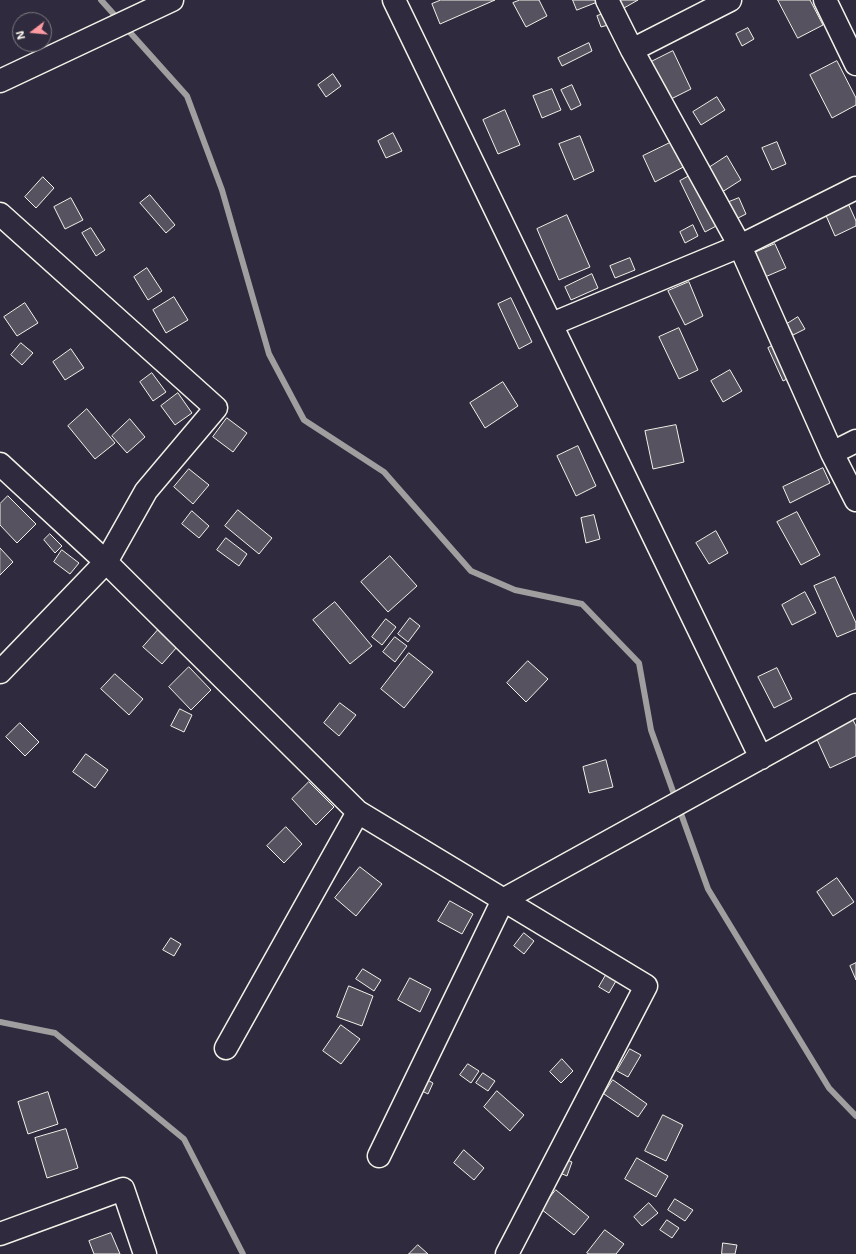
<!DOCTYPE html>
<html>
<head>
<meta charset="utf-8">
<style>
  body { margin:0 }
  #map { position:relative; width:856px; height:1254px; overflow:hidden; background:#2f2a3d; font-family:"Shantell Sans",sans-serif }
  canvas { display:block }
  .north { position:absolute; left:12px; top:12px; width:40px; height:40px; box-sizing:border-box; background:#2f2a3d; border:1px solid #7e7a81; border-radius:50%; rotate:254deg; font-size:11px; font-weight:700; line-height:16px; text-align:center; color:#f4f1e8 }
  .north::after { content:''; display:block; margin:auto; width:14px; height:18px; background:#ff9aa2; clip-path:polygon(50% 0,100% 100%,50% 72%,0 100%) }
</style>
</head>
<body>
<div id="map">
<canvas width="856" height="1254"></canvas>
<div class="north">N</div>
</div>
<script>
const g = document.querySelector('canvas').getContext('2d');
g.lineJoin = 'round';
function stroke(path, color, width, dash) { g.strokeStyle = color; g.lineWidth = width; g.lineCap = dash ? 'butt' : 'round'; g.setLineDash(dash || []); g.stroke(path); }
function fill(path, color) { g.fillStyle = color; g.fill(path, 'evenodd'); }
const stream = new Path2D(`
  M 101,0 L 187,96 L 222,190 L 269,354 L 304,420 L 384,472 L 471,571 L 515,590 L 582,604 L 639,663 L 651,730 L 708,889 L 829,1088 L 856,1116
  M 0,1022 L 55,1033 L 184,1139 L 243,1254`);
const building = new Path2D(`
  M 441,0 L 495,0 L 440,24 L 432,4 Z
  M 520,0 L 539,0 L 547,16 L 526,27 L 513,3 Z
  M 573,0 L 599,0 L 600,1 L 577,10 Z
  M 620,0 L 638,0 L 624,8 Z
  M 778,0 L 810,0 L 823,25 L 798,38 Z
  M 612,11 L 615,23 L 601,27 L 597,16 Z
  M 748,28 L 754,39 L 742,46 L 736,34 Z
  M 589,43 L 592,51 L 562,66 L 558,58 Z
  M 673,51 L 691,89 L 669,100 L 651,62 Z
  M 837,61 L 856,98 L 856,105 L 832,118 L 810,75 Z
  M 333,74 L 341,86 L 326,97 L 318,85 Z
  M 572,85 L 581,105 L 571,110 L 561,90 Z
  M 552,89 L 561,110 L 542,118 L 533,96 Z
  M 717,97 L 725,110 L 701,125 L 693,112 Z
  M 505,110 L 520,145 L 498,154 L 483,120 Z
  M 393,133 L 402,151 L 386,158 L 378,141 Z
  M 580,136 L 594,171 L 574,180 L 559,144 Z
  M 676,140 L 687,165 L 655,182 L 643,156 Z
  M 777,142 L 786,164 L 772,170 L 762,148 Z
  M 727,156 L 741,180 L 719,194 L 704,171 Z
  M 693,174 L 718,225 L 705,232 L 680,181 Z
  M 43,177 L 54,188 L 36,208 L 25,197 Z
  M 150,195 L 175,225 L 166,233 L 140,203 Z
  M 71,198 L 83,220 L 65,229 L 54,207 Z
  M 739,198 L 746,214 L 732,221 L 724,204 Z
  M 847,201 L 856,221 L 856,226 L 835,236 L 824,211 Z
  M 567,215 L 590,267 L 559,280 L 537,229 Z
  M 693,225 L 698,236 L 685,243 L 680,232 Z
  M 91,228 L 105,250 L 96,256 L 82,233 Z
  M 775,244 L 786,268 L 765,277 L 754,253 Z
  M 630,258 L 635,270 L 615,278 L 610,266 Z
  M 147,268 L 162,291 L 148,300 L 134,277 Z
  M 592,274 L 598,288 L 571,300 L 565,287 Z
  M 689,282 L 703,316 L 685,325 L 668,291 Z
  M 174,297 L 188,320 L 166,333 L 153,310 Z
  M 511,298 L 532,342 L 519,349 L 498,304 Z
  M 25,303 L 38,323 L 17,336 L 4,317 Z
  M 798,317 L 805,329 L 793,335 L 787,324 Z
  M 679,328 L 698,370 L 679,379 L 659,337 Z
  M 21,343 L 33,353 L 22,365 L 11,355 Z
  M 778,343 L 793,376 L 783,381 L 768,348 Z
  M 71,349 L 84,368 L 65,380 L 53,362 Z
  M 730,370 L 742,391 L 723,402 L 711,381 Z
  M 152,373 L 166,392 L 153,401 L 140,382 Z
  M 503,382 L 518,406 L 485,428 L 470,403 Z
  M 178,393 L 192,413 L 175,425 L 161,406 Z
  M 87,409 L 115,443 L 95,459 L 68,426 Z
  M 227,418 L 247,433 L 233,452 L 213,437 Z
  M 130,419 L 145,437 L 127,453 L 112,436 Z
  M 676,425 L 684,462 L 653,469 L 645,431 Z
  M 578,446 L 596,486 L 576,496 L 557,456 Z
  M 823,468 L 830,483 L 790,503 L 783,487 Z
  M 189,469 L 209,485 L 193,504 L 174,487 Z
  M 8,496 L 36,524 L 17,543 L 0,525 L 0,504 Z
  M 238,510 L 272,538 L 259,554 L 225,526 Z
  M 192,511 L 209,526 L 199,538 L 182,524 Z
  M 797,512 L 820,555 L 801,565 L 777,522 Z
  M 594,515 L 600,539 L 586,543 L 581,518 Z
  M 716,531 L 728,553 L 709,564 L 696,543 Z
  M 50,534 L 62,546 L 55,553 L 44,540 Z
  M 226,538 L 247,554 L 239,566 L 217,550 Z
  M 0,548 L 13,562 L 0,575 Z
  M 62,550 L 79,563 L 70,574 L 54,562 Z
  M 390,556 L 417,586 L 388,612 L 361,582 Z
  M 835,577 L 856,623 L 856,629 L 837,637 L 814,586 Z
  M 805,592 L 816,613 L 792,625 L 782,605 Z
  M 335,602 L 372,646 L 350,664 L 313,620 Z
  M 410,618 L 420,626 L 408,642 L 398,634 Z
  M 386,619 L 396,627 L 382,645 L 372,637 Z
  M 158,630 L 177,647 L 162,664 L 143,647 Z
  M 395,637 L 407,646 L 395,662 L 383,652 Z
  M 409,653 L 433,672 L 404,708 L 381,689 Z
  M 528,661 L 548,679 L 526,702 L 507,683 Z
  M 189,667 L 211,690 L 191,710 L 169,687 Z
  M 777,668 L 792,699 L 774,708 L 758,677 Z
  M 115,674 L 143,699 L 129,715 L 101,689 Z
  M 340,703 L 356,715 L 339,736 L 324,723 Z
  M 180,709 L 192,715 L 184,732 L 171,726 Z
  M 851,716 L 856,726 L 856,756 L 830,768 L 814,733 Z
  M 20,723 L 39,742 L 25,756 L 6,737 Z
  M 86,754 L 108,770 L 95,788 L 73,772 Z
  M 606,760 L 613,787 L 589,793 L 583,767 Z
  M 309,782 L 334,807 L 316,825 L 292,799 Z
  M 286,827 L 302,844 L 284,863 L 267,846 Z
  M 360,867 L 382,884 L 356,916 L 335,898 Z
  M 837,878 L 854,902 L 833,916 L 817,892 Z
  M 450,901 L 473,914 L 462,934 L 438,921 Z
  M 524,933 L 534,941 L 524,954 L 514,946 Z
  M 171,938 L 181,944 L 174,956 L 163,950 Z
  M 856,963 L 856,980 L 850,966 Z
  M 363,969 L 381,980 L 374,991 L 356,979 Z
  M 606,975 L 616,981 L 609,993 L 599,987 Z
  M 410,978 L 431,989 L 420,1012 L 398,1000 Z
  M 349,986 L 373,996 L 362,1026 L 337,1017 Z
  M 341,1025 L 360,1039 L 341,1064 L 323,1051 Z
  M 630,1049 L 641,1055 L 628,1077 L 617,1071 Z
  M 562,1059 L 573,1071 L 561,1083 L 550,1072 Z
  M 468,1064 L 479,1071 L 471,1083 L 460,1075 Z
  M 483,1073 L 495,1081 L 488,1091 L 476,1083 Z
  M 422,1077 L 433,1083 L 428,1094 L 416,1088 Z
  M 613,1080 L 647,1104 L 638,1117 L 604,1094 Z
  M 497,1091 L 524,1115 L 510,1131 L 484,1107 Z
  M 48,1092 L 58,1124 L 28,1134 L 18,1102 Z
  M 663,1115 L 683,1125 L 666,1161 L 645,1151 Z
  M 66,1129 L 78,1168 L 47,1178 L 35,1138 Z
  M 464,1150 L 484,1168 L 474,1180 L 454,1163 Z
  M 637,1158 L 668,1176 L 656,1197 L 625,1179 Z
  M 565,1159 L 572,1162 L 567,1176 L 560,1173 Z
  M 556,1190 L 589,1217 L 574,1235 L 541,1209 Z
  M 675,1199 L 693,1210 L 685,1221 L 668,1210 Z
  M 649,1203 L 658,1213 L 642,1226 L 634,1217 Z
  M 667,1220 L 679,1228 L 672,1238 L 660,1230 Z
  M 605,1230 L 624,1244 L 616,1254 L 589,1254 L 587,1253 Z
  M 111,1233 L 120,1254 L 94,1254 L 89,1241 Z
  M 723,1243 L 737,1245 L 735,1254 L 722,1254 Z
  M 418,1245 L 428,1254 L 409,1254 Z`);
const minor = new Path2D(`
  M 394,0 L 761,758
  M 607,0 L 632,50 L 740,246 L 832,453 L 856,500
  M 825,0 L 856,64
  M 632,50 L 730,0
  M 0,81 L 172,0
  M 0,214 L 216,408 L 146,491 L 106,562 L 358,812 L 646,986 L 507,1254
  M 552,324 L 740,246 L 856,188
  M 832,453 L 856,441
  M 0,464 L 106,562 L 0,672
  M 226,1048 L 358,812
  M 379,1156 L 503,900 L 856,705
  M 0,1234 L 123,1189 L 145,1254`);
stroke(stream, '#a19ea0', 6);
fill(building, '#56525f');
stroke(building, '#f4f1e8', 1);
stroke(minor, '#f4f1e8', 25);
stroke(minor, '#2f2a3d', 22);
</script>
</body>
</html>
